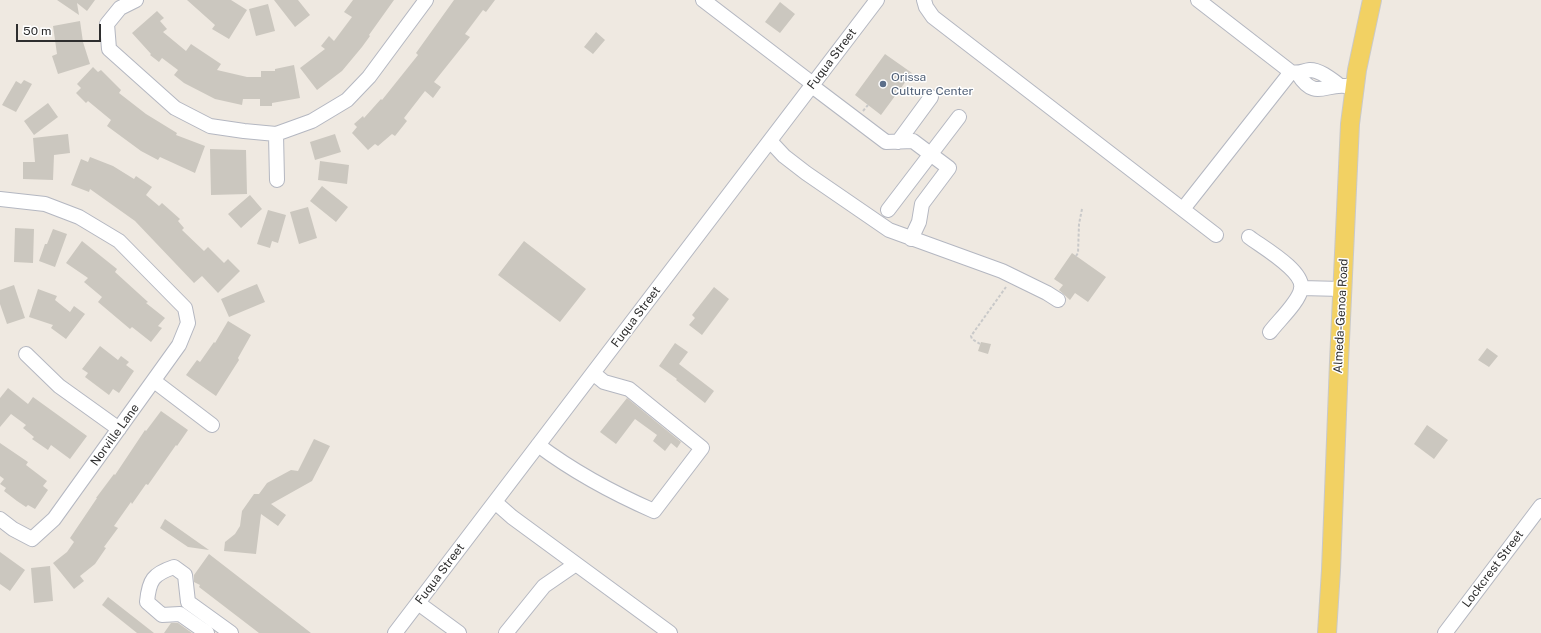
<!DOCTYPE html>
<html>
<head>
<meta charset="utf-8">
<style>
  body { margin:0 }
  #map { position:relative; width:1541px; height:633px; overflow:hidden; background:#efe9e1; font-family:"Public Sans",sans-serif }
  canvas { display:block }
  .scale { position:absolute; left:16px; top:24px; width:85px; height:18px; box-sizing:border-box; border:2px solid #2e2e2e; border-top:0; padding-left:5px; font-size:12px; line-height:14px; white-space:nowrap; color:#2e2e2e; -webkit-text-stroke:3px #fff; paint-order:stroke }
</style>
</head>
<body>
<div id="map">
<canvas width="1541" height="633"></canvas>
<div class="scale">50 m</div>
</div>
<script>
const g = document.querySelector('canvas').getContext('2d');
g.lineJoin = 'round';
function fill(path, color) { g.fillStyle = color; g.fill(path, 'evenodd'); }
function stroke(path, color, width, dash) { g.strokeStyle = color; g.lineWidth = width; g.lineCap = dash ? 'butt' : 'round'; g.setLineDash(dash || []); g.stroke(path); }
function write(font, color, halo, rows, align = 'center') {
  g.font = font + ' "Public Sans",sans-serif'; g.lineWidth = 3; g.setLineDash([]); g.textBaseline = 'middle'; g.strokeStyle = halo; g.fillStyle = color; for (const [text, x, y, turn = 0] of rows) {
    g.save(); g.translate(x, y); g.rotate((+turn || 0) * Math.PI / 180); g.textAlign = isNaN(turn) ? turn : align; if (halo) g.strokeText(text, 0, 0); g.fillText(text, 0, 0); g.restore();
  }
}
const building = new Path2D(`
  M 57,0 L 95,0 L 87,11 L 77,3 L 79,15 Z
  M 187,0 L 231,0 L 247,10 L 229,39 L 212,29 L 215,25 Z
  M 274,0 L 298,0 L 310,15 L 295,27 Z
  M 353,0 L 394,0 L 369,35 L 370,36 L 362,47 L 342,71 L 317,90 L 300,68 L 325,49 L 321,46 L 329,36 L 334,41 L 352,17 L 344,12 Z
  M 454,0 L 495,0 L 486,12 L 483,10 L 465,34 L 470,37 L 434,82 L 441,87 L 433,98 L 425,91 L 404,118 L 407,121 L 395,136 L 392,134 L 378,146 L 375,144 L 368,150 L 352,133 L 357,127 L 354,124 L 363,116 L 364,118 L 381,99 L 382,100 L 418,55 L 416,53 Z
  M 780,2 L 795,14 L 780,33 L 765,22 Z
  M 268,4 L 275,31 L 256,36 L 249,9 Z
  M 157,11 L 164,18 L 160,21 L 167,29 L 163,32 L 186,51 L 191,44 L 221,64 L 217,70 L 247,77 L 261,77 L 261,71 L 275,71 L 275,69 L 294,65 L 300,98 L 272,103 L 272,106 L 260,106 L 260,99 L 243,99 L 242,105 L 215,99 L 184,83 L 174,75 L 178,70 L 162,58 L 159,62 L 150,55 L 151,54 L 132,33 Z
  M 80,21 L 83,42 L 90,64 L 58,74 L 52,56 L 57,54 L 53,26 Z
  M 596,32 L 605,40 L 593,54 L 584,47 Z
  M 885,54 L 912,73 L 881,115 L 855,95 Z
  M 93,67 L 98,72 L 101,70 L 121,90 L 119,93 L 146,114 L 177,133 L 176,135 L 205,146 L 195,173 L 160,157 L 158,160 L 141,151 L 107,126 L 111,120 L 88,101 L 86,103 L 76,93 L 81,88 L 77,84 Z
  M 24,80 L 32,84 L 16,112 L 2,105 L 16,81 L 21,84 Z
  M 48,103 L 58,117 L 34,135 L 24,121 Z
  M 68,134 L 70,153 L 54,155 L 53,180 L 23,179 L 23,162 L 35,162 L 33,138 Z
  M 335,134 L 341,152 L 315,160 L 310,142 Z
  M 210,149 L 246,150 L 247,194 L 211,195 Z
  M 90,157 L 113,166 L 134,179 L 136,176 L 152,187 L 146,195 L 159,206 L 162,203 L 180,219 L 178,221 L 184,228 L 182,230 L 204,251 L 208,247 L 224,263 L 228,259 L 240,271 L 218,293 L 202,276 L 194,283 L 135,221 L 90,189 L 89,192 L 71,185 L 81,159 L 88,162 Z
  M 320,161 L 349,165 L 347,184 L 318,180 Z
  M 322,186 L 348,207 L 336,222 L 310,201 Z
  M 250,195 L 262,209 L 241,228 L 228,214 Z
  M 308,207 L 317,238 L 299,244 L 290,212 Z
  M 268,210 L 286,215 L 278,243 L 272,241 L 270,248 L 257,244 Z
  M 15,228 L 34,229 L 33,263 L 14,262 Z
  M 53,229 L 67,234 L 55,267 L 39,261 L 45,244 L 47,244 Z
  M 82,241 L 117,269 L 115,272 L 148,302 L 146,303 L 165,318 L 158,326 L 162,328 L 151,342 L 132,327 L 130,329 L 98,302 L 102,297 L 84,282 L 88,278 L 66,263 Z
  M 524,241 L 586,289 L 560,322 L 498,275 Z
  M 1072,253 L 1106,277 L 1088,302 L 1075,293 L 1070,300 L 1059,290 L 1063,285 L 1054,279 Z
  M 257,284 L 265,302 L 229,317 L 221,299 Z
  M 14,285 L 25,318 L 7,324 L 0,304 L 0,290 Z
  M 714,287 L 729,299 L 702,335 L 689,325 L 695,318 L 692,315 Z
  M 38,289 L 57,296 L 55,300 L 70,312 L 74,306 L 85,314 L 66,339 L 51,328 L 53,325 L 29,317 Z
  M 228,321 L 251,335 L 238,358 L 239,360 L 216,396 L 186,375 L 197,360 L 200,362 L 214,342 L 215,343 Z
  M 981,342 L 991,344 L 988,354 L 978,351 Z
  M 675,343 L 688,352 L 679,364 L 714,391 L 705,403 L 676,380 L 677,379 L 659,366 Z
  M 100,346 L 118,360 L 121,356 L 129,362 L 126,365 L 134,371 L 119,393 L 113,389 L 109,395 L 85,377 L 88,373 L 82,369 Z
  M 1487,348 L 1498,356 L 1489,367 L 1478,360 Z
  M 8,388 L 28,404 L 33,397 L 87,436 L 70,459 L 51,445 L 48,450 L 32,439 L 34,437 L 23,428 L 26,425 L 11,414 L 0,427 L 0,398 Z
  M 627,398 L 681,442 L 677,448 L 671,443 L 665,451 L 653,441 L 657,435 L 635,419 L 616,444 L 600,432 Z
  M 161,411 L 188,430 L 177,446 L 176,445 L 148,485 L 146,484 L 132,504 L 131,502 L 114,526 L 118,528 L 104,547 L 106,548 L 95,564 L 80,576 L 84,581 L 74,589 L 53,563 L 67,552 L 74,542 L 70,538 L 97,498 L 96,498 L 114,474 L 115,475 L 145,430 L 146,431 Z
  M 1427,425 L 1448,440 L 1434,459 L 1414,444 Z
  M 314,439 L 330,446 L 312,481 L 271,504 L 286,515 L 278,526 L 261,514 L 256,554 L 224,551 L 225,542 L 235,534 L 240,526 L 242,511 L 254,494 L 259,494 L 267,483 L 291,470 L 298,471 Z
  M 0,443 L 28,462 L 26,465 L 47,481 L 43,486 L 48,490 L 35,509 L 28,505 L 26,507 L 17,501 L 4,491 L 6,488 L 0,484 L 4,479 L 0,476 Z
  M 165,519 L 209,550 L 188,547 L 160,528 Z
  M 0,552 L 25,570 L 10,591 L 0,584 Z
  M 209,554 L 311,633 L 259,633 L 199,587 L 200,585 L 194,582 L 194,575 Z
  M 50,566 L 53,601 L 34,603 L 31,568 Z
  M 108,597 L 154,633 L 137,633 L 102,605 Z
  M 171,623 L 178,623 L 192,633 L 164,633 Z`);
const path = new Path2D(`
  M 863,111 L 868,105
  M 1076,256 L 1078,253 L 1079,224 L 1082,209
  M 980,344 L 972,339 L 971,336 L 1006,287`);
const minor = new Path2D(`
  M 136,0 L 120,8 L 107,24 L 109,49 L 175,108 L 210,126 L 244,131 L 276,134 L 312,121 L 347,100 L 369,77 L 426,0
  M 703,0 L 813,84
  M 924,0 L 926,7 L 933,17 L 1216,235
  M 1198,0 L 1291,72 C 1299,74 1302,71 1310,70 C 1320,70 1331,79 1339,85
  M 1298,74 C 1315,101 1325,83 1346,86
  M 812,86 L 886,142 L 913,141 L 949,168 L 922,204 L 919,222 L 911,239
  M 276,134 L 277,180
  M 770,141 L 784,156 L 806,173 L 889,230 L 1002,271 L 1047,293 L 1058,300
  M 898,142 L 931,97
  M 0,199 L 45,204 L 79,217 L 119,241 L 185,308 L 188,323 L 179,345 L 54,519 L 32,539 L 13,529 L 0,519
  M 1183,209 L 1291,72
  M 888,210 L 959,117
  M 1249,237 C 1262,247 1305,271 1301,289 C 1299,302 1278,321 1270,332
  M 1301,288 L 1342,289
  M 26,354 L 59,386 L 119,429
  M 154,381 L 212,425
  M 538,445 C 574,472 613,493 654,511 L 702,448 L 629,389 L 604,382 L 593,373
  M 495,502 L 512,517 L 670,633
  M 418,603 L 459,633
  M 207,633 L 180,614 L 162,615 L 147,602 C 149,580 153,574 174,567 L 185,575 L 188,602 L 231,633
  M 395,633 L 877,0
  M 506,633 L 544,586 L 576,564
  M 1445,633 L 1541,506`);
const major = new Path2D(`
  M 1327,633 L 1331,570 L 1339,362 L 1350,124 L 1357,70 L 1372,0`);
const markers = [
  [883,84,4,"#5c6f8a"]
];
const streetNames = [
  ["Fuqua Street",832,59,-53],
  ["Almeda-Genoa Road",1341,316,-87],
  ["Fuqua Street",636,317,-53],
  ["Norville Lane",115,435,-54],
  ["Lockcrest Street",1493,569,-53],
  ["Fuqua Street",440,574,-53]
];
const serviceNames = [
  ["Orissa",891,77],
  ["Culture Center",891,91]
];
fill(building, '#cbc7bf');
stroke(minor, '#b4b7c1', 16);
stroke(major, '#c9c9c9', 20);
stroke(path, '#c9c9c9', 2, [3, 2]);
stroke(minor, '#fff', 14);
stroke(major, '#f2d163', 18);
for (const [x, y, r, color] of markers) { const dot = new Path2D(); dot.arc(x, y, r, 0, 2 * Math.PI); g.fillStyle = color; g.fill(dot); stroke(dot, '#fff', 1.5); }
write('12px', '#2e2e2e', '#fff', streetNames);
write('12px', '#4e5e75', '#fff', serviceNames, 'left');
</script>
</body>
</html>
